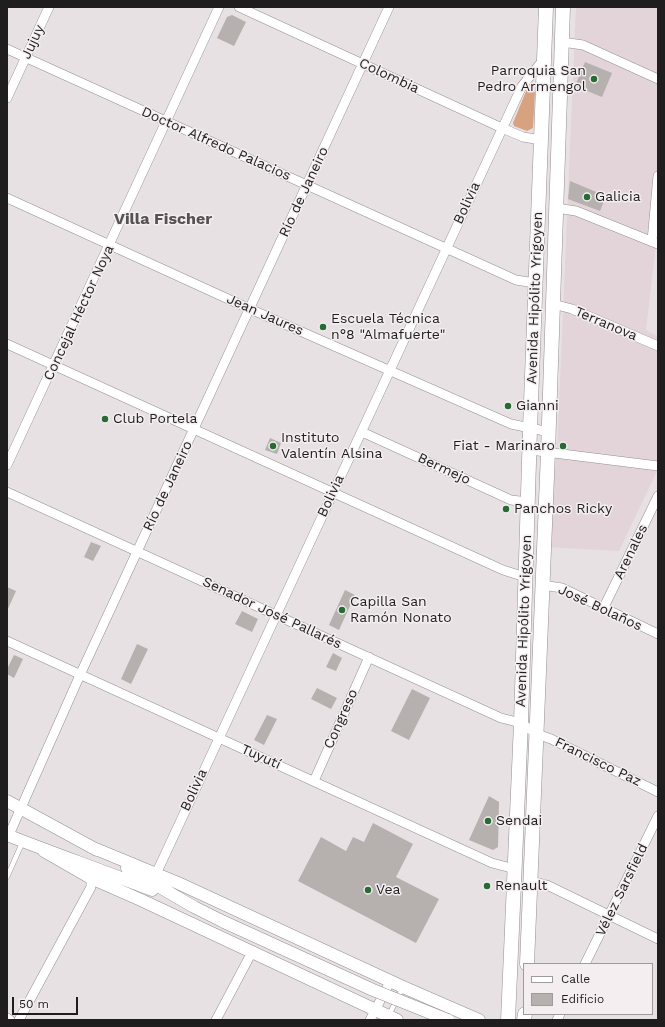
<!DOCTYPE html>
<html>
<head>
<meta charset="utf-8">
<style>
  body { margin:0 }
  #map { position:relative; width:665px; height:1027px; overflow:hidden; background:#e7e1e3; font-family:"Work Sans",sans-serif }
  canvas { display:block }
  .frame { position:absolute; inset:0; border:8px solid #1f1d1d; pointer-events:none }
  .legend { position:absolute; left:523px; top:963px; width:130px; height:52px; box-sizing:border-box; background:#f4eef0; border:1px solid #9f9a9c; margin:0; padding:5px 7px; list-style:none; font-size:12px; color:#1f1d1d }
  .legend li { display:flex; align-items:center; gap:8px; height:20px }
  .legend b { width:20px; border:1px solid #9f9a9c }
  .scale { position:absolute; left:12px; top:997px; width:66px; height:18px; box-sizing:border-box; border:2px solid #1f1d1d; border-top:0; padding-left:5px; font-size:12px; line-height:14px; white-space:nowrap; color:#1f1d1d; -webkit-text-stroke:3px #f4eef0; paint-order:stroke }
</style>
</head>
<body>
<div id="map">
<canvas width="665" height="1027"></canvas>
<div class="frame"></div>
<ul class="legend">
<li><b style="height:5px;background:#fff"></b>Calle</li>
<li><b style="height:11px;background:#b6b0af"></b>Edificio</li>
</ul>
<div class="scale">50 m</div>
</div>
<script>
const g = document.querySelector('canvas').getContext('2d');
g.lineJoin = 'round';
function fill(path, color) { g.fillStyle = color; g.fill(path, 'evenodd'); }
function stroke(path, color, width, dash) { g.strokeStyle = color; g.lineWidth = width; g.lineCap = dash ? 'butt' : 'round'; g.setLineDash(dash || []); g.stroke(path); }
function write(font, color, halo, rows, align = 'center') {
  g.font = font + ' "Work Sans",sans-serif'; g.lineWidth = 3; g.setLineDash([]); g.textBaseline = 'middle'; g.strokeStyle = halo; g.fillStyle = color; for (const [text, x, y, turn = 0] of rows) {
    g.save(); g.translate(x, y); g.rotate((+turn || 0) * Math.PI / 180); g.textAlign = isNaN(turn) ? turn : align; if (halo) g.strokeText(text, 0, 0); g.fillText(text, 0, 0); g.restore();
  }
}
const built = new Path2D(`
  M 576,7 L 658,7 L 658,227 L 646,330 L 658,337 L 658,469 L 619,551 L 546,547 L 557,452 Z`);
const green = new Path2D(`
  M 527,89 L 535,92 L 533,128 L 527,131 L 514,126 L 513,123 Z`);
const building = new Path2D(`
  M 232,15 L 246,22 L 234,46 L 217,38 L 227,17 Z
  M 585,62 L 612,73 L 602,97 L 575,86 Z
  M 570,181 L 606,196 L 600,211 L 568,199 Z
  M 270,438 L 281,443 L 277,454 L 265,450 Z
  M 91,542 L 101,546 L 93,561 L 84,557 Z
  M 7,587 L 16,591 L 7,611 Z
  M 345,590 L 355,595 L 339,630 L 329,625 Z
  M 242,611 L 258,619 L 252,632 L 235,624 Z
  M 137,644 L 148,649 L 131,684 L 121,679 Z
  M 333,653 L 342,658 L 336,671 L 326,667 Z
  M 14,655 L 23,659 L 14,678 L 7,674 L 7,669 Z
  M 317,688 L 337,698 L 331,709 L 311,699 Z
  M 412,689 L 430,698 L 409,740 L 391,731 Z
  M 267,715 L 277,719 L 264,745 L 254,740 Z
  M 489,796 L 499,802 L 498,847 L 493,850 L 469,840 Z
  M 373,823 L 413,844 L 396,877 L 439,899 L 416,943 L 298,881 L 321,837 L 346,851 L 353,837 L 364,842 Z`);
const lane = new Path2D(`
  M 7,877 L 23,841
  M 389,1015 L 403,987`);
const street = new Path2D(`
  M 239,7 L 502,128 L 523,137 L 541,140
  M 562,42 L 583,45 L 658,79
  M 7,49 L 516,280 L 535,283
  M 7,98 L 49,7
  M 7,198 L 250,309 L 511,424 L 549,432
  M 556,208 L 576,211 L 658,244
  M 652,241 L 658,176
  M 553,304 L 572,309 L 658,346
  M 7,344 L 503,570 L 525,577
  M 362,432 L 511,500 L 528,502
  M 530,450 L 658,466
  M 7,465 L 219,7
  M 7,492 L 501,718 L 521,723 L 537,734 L 551,739 L 658,792
  M 542,585 L 562,588 L 658,634
  M 604,607 L 658,496
  M 7,641 L 492,863 L 515,869
  M 314,781 L 369,657
  M 9,835 L 80,675 L 389,7
  M 156,874 L 522,86 L 544,59
  M 531,881 L 547,885 L 658,939
  M 585,964 L 658,816
  M 7,1018 L 10,1020
  M 19,1020 L 91,887 L 91,878
  M 216,1020 L 252,952
  M 370,1020 L 390,982
  M 557,1020 L 560,1014`);
const secondary = new Path2D(`
  M 7,801 L 97,850
  M 7,835 C 55,854 104,871 152,890
  M 91,847 L 178,883 L 403,987 L 479,1020
  M 44,851 L 91,878 L 141,900 L 397,1020
  M 127,868 L 194,907 L 224,922`);
const primary = new Path2D(`
  M 527,964 L 548,452 L 563,7
  M 508,1020 L 521,723 L 530,429 L 546,7
  M 524,1020 L 525,1014`);
const secondaryBridge = new Path2D(`
  M 224,922 L 373,990 L 448,1020`);
const markers = [
  [594,79,4,"#286a33"],
  [587,197,4,"#286a33"],
  [323,327,4,"#286a33"],
  [508,406,4,"#286a33"],
  [105,419,4,"#286a33"],
  [273,446,4,"#286a33"],
  [563,446,4,"#286a33"],
  [506,509,4,"#286a33"],
  [342,610,4,"#286a33"],
  [488,821,4,"#286a33"],
  [487,886,4,"#286a33"],
  [368,890,4,"#286a33"]
];
const streetNames = [
  ["Jujuy",33,42,-65],
  ["Colombia",389,76,25],
  ["Doctor Alfredo Palacios",216,144,24],
  ["Río de Janeiro",304,192,-65],
  ["Bolivia",467,203,-65],
  ["Avenida Hipólito Yrigoyen",535,298,-88],
  ["Concejal Héctor Noya",79,313,-65],
  ["Jean Jaures",265,315,24],
  ["Terranova",606,324,23],
  ["Bermejo",444,469,25],
  ["Río de Janeiro",168,486,-65],
  ["Bolivia",331,496,-65],
  ["Arenales",631,552,-64],
  ["José Bolaños",600,608,25],
  ["Senador José Pallarés",272,613,25],
  ["Avenida Hipólito Yrigoyen",524,621,-88],
  ["Congreso",341,719,-66],
  ["Tuyutí",261,757,24],
  ["Francisco Paz",598,762,26],
  ["Bolivia",194,790,-65],
  ["Vélez Sarsfield",622,890,-64]
];
const poiNames = [
  ["Parroquia San",586,71,"right"],
  ["Pedro Armengol",586,87,"right"],
  ["Galicia",595,197],
  ["Escuela Técnica",331,319],
  ["n°8 \"Almafuerte\"",331,335],
  ["Gianni",516,406],
  ["Club Portela",113,419],
  ["Instituto",281,438],
  ["Valentín Alsina",281,454],
  ["Fiat - Marinaro",555,446,"right"],
  ["Panchos Ricky",514,509],
  ["Capilla San",350,602],
  ["Ramón Nonato",350,618],
  ["Sendai",496,821],
  ["Renault",495,886],
  ["Vea",376,890]
];
const quarterNames = [
  ["Villa Fischer",163,219]
];
fill(built, '#e2d4d9');
fill(green, '#d7a280');
fill(building, '#b6b0af');
stroke(lane, '#958f91', 5.5);
stroke(street, '#958f91', 10);
stroke(secondary, '#958f91', 13);
stroke(primary, '#958f91', 15);
stroke(lane, '#fff', 4.5);
stroke(street, '#fff', 9);
stroke(secondary, '#fff', 12);
stroke(primary, '#fff', 14);
stroke(secondaryBridge, '#958f91', 13, []);
stroke(secondaryBridge, '#fff', 12);
for (const [x, y, r, color] of markers) { const dot = new Path2D(); dot.arc(x, y, r, 0, 2 * Math.PI); g.fillStyle = color; g.fill(dot); stroke(dot, '#f4eef0', 1.5); }
write('14px', '#1f1d1d', '#f4eef0', streetNames);
write('14px', '#1f1d1d', '#f4eef0', poiNames, 'left');
write('bold 16px', '#565153', '#f4eef0', quarterNames);
</script>
</body>
</html>
